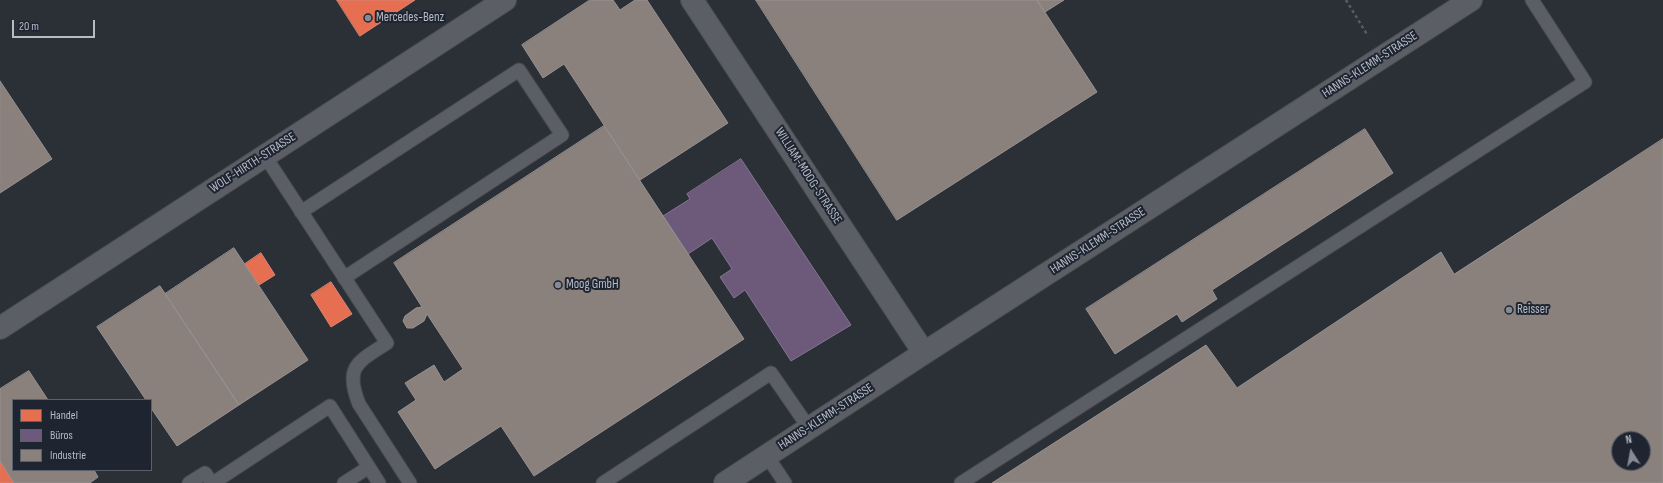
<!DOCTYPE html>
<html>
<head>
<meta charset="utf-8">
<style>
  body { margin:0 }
  #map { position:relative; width:1663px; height:483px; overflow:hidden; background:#2b2f36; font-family:"Sofia Sans Condensed",sans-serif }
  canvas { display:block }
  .legend { position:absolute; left:12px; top:399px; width:140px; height:72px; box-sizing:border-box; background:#1f2530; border:1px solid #5b616c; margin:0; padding:5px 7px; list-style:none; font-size:12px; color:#b5bbc7 }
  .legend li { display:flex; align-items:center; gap:8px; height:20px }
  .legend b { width:20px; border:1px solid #5b616c }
  .north { position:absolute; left:1611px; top:431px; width:40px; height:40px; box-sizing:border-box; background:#1f2530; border:1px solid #5b616c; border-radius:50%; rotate:349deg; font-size:11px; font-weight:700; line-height:16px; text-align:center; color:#b5bbc7 }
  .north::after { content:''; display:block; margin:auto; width:14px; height:18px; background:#858a94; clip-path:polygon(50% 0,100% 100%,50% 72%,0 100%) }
  .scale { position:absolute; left:12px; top:20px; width:83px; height:18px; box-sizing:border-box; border:2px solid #b5bbc7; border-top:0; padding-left:5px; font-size:12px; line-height:14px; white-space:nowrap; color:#b5bbc7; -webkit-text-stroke:3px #1f2530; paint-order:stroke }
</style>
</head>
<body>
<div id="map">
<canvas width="1663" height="483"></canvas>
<ul class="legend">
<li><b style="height:11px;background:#e76f51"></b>Handel</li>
<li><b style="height:11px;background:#6d597a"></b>Büros</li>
<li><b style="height:11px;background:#8a817c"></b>Industrie</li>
</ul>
<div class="north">N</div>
<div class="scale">20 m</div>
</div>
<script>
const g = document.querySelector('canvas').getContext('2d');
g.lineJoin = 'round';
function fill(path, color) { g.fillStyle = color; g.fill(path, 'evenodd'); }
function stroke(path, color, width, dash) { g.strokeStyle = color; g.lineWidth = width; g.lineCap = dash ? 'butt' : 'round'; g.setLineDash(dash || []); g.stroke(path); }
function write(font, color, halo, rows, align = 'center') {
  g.font = font + ' "Sofia Sans Condensed",sans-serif'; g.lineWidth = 4; g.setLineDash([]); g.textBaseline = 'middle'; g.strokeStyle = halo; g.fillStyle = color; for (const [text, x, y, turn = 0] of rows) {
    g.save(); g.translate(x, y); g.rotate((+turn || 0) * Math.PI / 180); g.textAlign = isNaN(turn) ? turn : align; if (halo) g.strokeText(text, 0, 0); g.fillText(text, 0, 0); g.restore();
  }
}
const shops = new Path2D(`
  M 337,0 L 415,0 L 360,36 Z
  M 261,253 L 275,275 L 259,285 L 245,264 Z
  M 331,282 L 352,314 L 331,327 L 311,295 Z
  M 0,461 L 14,483 L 0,483 Z`);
const offices = new Path2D(`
  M 741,159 L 851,325 L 791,361 L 745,290 L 734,298 L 720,277 L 732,269 L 712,238 L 688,254 L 663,216 L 690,199 L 687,194 Z`);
const industry = new Path2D(`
  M 590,0 L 613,0 L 620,10 L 635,0 L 647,0 L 728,123 L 640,180 L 564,64 L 543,78 L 522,45 Z
  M 756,0 L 1037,0 L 1097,92 L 897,220 Z
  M 1037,0 L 1064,0 L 1045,12 Z
  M 0,81 L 52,159 L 0,193 Z
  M 604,126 L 744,339 L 534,476 L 501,426 L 435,469 L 398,412 L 416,400 L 405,383 L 434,365 L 444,382 L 463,369 L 427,314 L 424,321 L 413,328 L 407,328 L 403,321 L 405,316 L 416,308 L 422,307 L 394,263 Z
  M 1365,129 L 1393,173 L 1212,290 L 1217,299 L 1182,322 L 1177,314 L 1115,354 L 1086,309 Z
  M 1663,139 L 1663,483 L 992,483 L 1206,345 L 1237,388 L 1441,252 L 1454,274 ZM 1619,439 L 1643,439 L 1643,463 L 1619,463 Z
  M 234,248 L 308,360 L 239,405 L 165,294 Z
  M 160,286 L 239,405 L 177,446 L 151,408 L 151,400 L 146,400 L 97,327 Z
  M 29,371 L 48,400 L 13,400 L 13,470 L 94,470 L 98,477 L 90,483 L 14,483 L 0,461 L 0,389 Z`);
const path = new Path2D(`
  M 1346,0 L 1368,36`);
const service = new Path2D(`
  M 265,156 L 387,343 C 358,362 344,366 359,404 L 410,483
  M 301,212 L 519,70 L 562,135 L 344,278
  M 767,456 L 785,483
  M 189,483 L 205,473 L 212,483
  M 213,483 L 330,406 L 379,483
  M 344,483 L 369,467
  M 603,483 L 771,373 L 809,428
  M 961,483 L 1585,82 L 1532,0`);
const minor = new Path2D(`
  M 692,0 L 924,353
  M 0,328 L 505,0
  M 725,483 L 924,353 L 1471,0`);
const markers = [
  [368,18,4,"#858a94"],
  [558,285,4,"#858a94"],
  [1509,310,4,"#858a94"]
];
const poiNames = [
  ["Mercedes-Benz",376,18],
  ["Moog GmbH",566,285],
  ["Reisser",1517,310]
];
const streetNames = [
  ["HANNS-KLEMM-STRASSE",1370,65,-33],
  ["WOLF-HIRTH-STRASSE",253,163,-33],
  ["WILLIAM-MOOG-STRASSE",808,176,57],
  ["HANNS-KLEMM-STRASSE",1098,241,-33],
  ["HANNS-KLEMM-STRASSE",826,417,-33]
];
fill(shops, '#e76f51');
stroke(shops, '#d88674', 1);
fill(offices, '#6d597a');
stroke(offices, '#837691', 1);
fill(industry, '#8a817c');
stroke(industry, '#979292', 1);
stroke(service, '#474a4f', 15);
stroke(minor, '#474a4f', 24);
stroke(path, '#595d61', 2.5, [3, 3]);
stroke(service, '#5b5e64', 13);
stroke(minor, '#5b5e64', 22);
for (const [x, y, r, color] of markers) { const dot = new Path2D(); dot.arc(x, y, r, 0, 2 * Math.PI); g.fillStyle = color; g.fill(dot); stroke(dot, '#1f2530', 1.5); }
write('13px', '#b5bbc7', '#1f2530', poiNames, 'left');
write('13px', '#b5bbc7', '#1f2530', streetNames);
</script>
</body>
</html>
